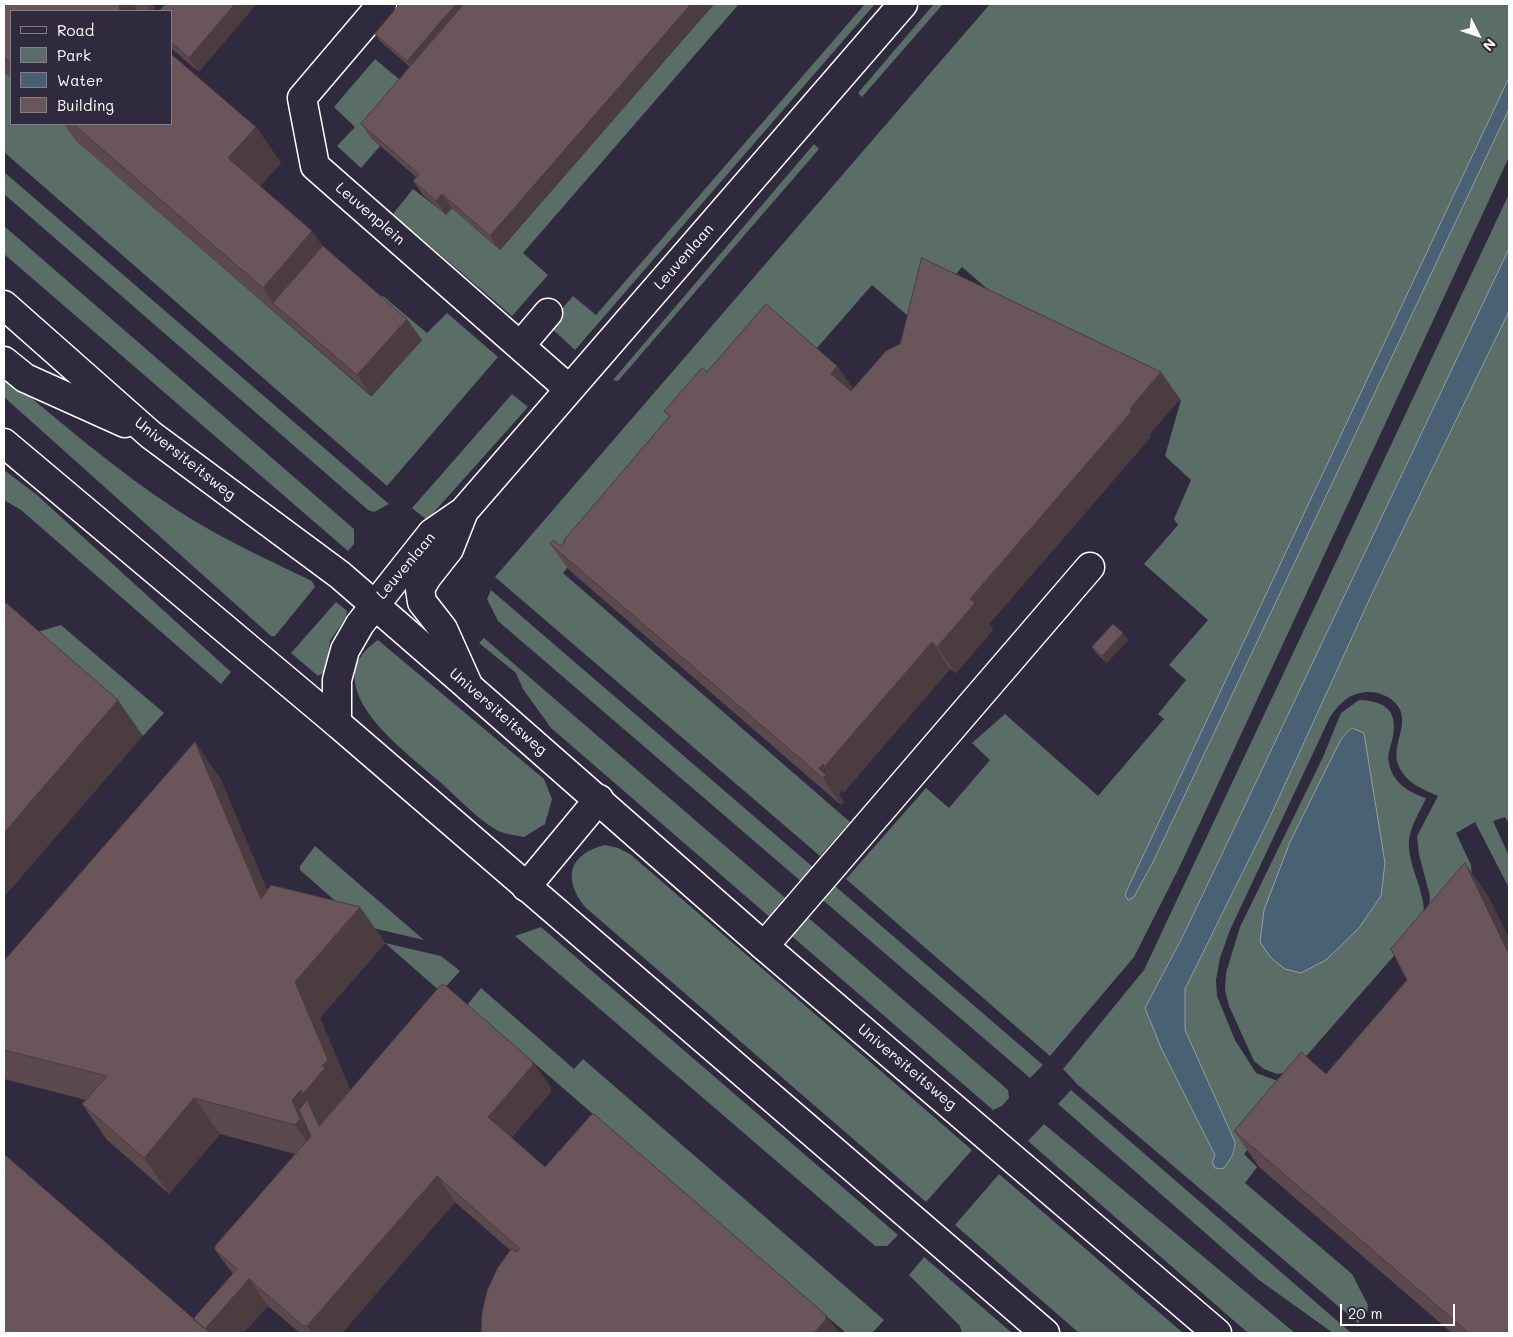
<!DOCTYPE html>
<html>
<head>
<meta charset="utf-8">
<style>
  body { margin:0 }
  #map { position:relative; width:1513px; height:1337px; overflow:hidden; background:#2f2a3d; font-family:Mali,sans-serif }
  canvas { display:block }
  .frame { position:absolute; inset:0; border:5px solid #fff; pointer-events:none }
  .legend { position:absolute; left:10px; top:10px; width:162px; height:115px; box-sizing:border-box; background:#2f2a3d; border:1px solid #827f8b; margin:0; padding:6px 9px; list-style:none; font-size:15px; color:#fff }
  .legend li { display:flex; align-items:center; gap:10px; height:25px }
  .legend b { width:25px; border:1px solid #827f8b }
  .north { position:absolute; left:1453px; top:10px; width:50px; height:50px; -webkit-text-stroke:4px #2f2a3d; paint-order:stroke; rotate:131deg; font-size:14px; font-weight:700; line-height:20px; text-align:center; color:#fff }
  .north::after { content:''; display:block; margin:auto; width:18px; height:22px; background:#fff; clip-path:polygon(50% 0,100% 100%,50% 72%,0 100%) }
  .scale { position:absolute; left:1340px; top:1304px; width:115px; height:22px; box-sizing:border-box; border:2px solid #fff; border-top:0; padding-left:6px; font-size:15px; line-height:18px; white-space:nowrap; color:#fff; -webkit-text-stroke:4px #2f2a3d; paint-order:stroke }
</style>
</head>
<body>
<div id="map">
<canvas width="1513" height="1337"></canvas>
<div class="frame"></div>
<ul class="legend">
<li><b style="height:6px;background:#2f2a3d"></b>Road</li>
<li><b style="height:14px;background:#5a6d66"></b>Park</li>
<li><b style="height:14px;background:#496173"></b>Water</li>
<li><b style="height:14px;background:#6a555a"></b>Building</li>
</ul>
<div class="north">N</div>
<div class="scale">20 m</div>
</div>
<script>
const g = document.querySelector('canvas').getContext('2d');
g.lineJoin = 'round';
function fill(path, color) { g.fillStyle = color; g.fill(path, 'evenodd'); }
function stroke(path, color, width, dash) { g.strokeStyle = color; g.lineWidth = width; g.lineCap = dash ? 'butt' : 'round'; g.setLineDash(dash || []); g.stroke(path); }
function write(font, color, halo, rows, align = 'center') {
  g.font = font + ' Mali,sans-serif'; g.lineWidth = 5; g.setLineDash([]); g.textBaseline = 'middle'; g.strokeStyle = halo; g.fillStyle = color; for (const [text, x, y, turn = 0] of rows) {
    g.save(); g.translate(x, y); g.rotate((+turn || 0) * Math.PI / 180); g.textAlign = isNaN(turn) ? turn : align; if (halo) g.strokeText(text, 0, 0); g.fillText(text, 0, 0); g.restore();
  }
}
const green = new Path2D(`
  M 714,4 L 739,4 L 523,253 L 548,275 L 512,316 L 393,214 L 413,189 L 446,214 L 452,208 L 500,250 Z
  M 865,4 L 875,4 L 575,350 L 548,325 L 573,296 L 596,315 Z
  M 934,4 L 943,4 L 862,97 L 858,93 Z
  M 990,4 L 1509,4 L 1509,78 L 1125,895 L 1134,897 L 1154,860 L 1509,109 L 1509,157 L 1179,868 L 1134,957 L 1050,1056 L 846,879 L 926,788 L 949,808 L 990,760 L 972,743 L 1005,714 L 1098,796 L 1164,719 L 1158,714 L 1186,680 L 1169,665 L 1208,620 L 1144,564 L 1178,525 L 1174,519 L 1191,480 L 1165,456 L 1181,400 L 1036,331 L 962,267 L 915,322 L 872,285 L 810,356 L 777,328 L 563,573 L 850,822 L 820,856 L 495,577 Z
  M 375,59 L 412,90 L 371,138 L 380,146 L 361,168 L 337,146 L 355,127 L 334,107 Z
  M 4,72 L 11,78 L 11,124 L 64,124 L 79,137 L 77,141 L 371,396 L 421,340 L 377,301 L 383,296 L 427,333 L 447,313 L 498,357 L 387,486 L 4,152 Z
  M 814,144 L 819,149 L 618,381 L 613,380 Z
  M 4,172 L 389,504 L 374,512 L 368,510 L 4,194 Z
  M 1509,194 L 1509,249 L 1184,934 L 1145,1008 L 1162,1050 L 1215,1155 L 1231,1158 L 1235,1150 L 1235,1142 L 1185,1030 L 1185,989 L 1269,819 L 1375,587 L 1509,311 L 1509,824 L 1505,817 L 1493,821 L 1509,856 L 1509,888 L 1475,822 L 1456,833 L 1471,865 L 1472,878 L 1428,920 L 1430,896 L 1419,855 L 1417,836 L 1438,796 C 1422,789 1404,782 1398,764 C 1390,743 1416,718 1391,699 C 1384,695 1378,692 1370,692 C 1350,692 1341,702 1330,717 L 1230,930 L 1220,958 L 1216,980 L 1217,996 L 1235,1040 L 1256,1073 L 1278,1081 L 1311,1075 L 1244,1154 L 1257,1167 L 1245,1183 L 1352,1274 L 1368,1305 L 1367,1313 L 1358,1323 L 1078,1085 L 1063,1069 L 1144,970 Z
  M 4,226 L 354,529 L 354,544 L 348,551 L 4,254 Z
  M 4,375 C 60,422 116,470 177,510 C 220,538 266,559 312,581 L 315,587 L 275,636 L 271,636 L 4,397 Z
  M 512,394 L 528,407 L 427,520 L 412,508 Z
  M 4,470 L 37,495 L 231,672 L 221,684 L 21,510 L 4,500 Z
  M 491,590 L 1043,1065 L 1030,1078 L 498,621 L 487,599 Z
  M 336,602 L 347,611 L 346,617 L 330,641 L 325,672 L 318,676 L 291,653 Z
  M 61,625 L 164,713 L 143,736 L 27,635 Z
  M 484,638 L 1008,1090 L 1009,1098 L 1002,1106 L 993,1110 L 551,728 L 523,689 L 516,673 L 479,643 Z
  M 378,640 L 544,779 L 552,799 L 545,824 L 524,837 C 515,835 502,834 495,829 C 475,817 457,797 439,781 C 406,752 311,685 378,640 Z
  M 1359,700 C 1387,701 1399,712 1392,741 C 1390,748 1387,755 1389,763 C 1392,782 1409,793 1426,798 C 1420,812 1410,826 1409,841 C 1407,865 1428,897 1423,916 C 1421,922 1417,928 1414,933 L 1301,1062 L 1289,1072 L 1277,1074 L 1264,1069 L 1254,1061 L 1229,1006 L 1225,990 L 1226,973 L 1240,927 L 1323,757 L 1341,713 Z
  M 605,845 L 618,848 L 630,854 L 972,1150 L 926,1202 L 585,907 C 562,878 569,854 605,845 Z
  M 315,846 L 424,940 L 364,926 L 300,870 L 300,866 Z
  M 541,927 L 898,1235 L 887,1246 L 875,1246 L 515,936 Z
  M 385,943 L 441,956 L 460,971 L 441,992 Z
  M 481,988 L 574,1069 L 583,1059 L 884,1320 L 872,1333 L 846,1333 L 467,1005 Z
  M 1071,1090 L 1350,1332 L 1333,1333 L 1259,1280 L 1058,1104 Z
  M 1044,1124 L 1295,1333 L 1248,1333 L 1028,1141 Z
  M 999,1174 L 1183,1333 L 1079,1333 L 955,1225 Z
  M 924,1257 L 1012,1333 L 962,1333 L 960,1326 L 909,1275 Z`);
const water = new Path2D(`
  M 1509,78 L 1509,109 L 1154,860 L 1134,897 L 1128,900 L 1125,895 L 1127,890 Z
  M 1509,249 L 1509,311 L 1375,587 L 1269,819 L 1185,989 L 1185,1030 L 1235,1142 C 1235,1154 1230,1160 1223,1169 L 1215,1168 L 1212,1162 L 1215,1155 L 1162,1050 L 1145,1008 L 1184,934 Z
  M 1352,728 L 1364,733 L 1385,863 L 1381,896 L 1359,928 L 1326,960 L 1301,973 L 1285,969 L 1271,958 L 1260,942 L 1264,910 L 1290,842 L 1334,753 L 1342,738 Z`);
const minor = new Path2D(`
  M 382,4 L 302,98 L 315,166 L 569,389
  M 4,305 L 151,435 L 340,575 L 469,687
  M 520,346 L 548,313
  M 4,361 L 25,378 L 125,423
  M 4,443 L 337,723
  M 526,887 L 599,799
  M 764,946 L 1090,567`);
const major = new Path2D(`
  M 903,4 L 464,511 L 432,533 L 360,624 L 345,650 L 337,680 L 337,723 L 1045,1333
  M 464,511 L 449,549 L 427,577 L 420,589 L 422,602 L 443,629 L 469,687 L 764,946 L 1217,1333`);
const wall = new Path2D(`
  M 4,4 L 155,4 L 155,11 L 11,11 L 11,78 L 4,72 Z
  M 400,4 L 500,250 L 452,208 L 446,215 L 423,195 L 413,181 L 416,177 L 371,138 L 361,124 L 410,67 L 380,41 L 375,34 Z
  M 171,11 L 199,72 L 171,48 Z
  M 64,124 L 171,124 L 256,127 L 281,163 L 260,186 L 422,340 L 372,396 L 76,141 Z
  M 837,366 L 853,389 L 1180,399 L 1149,435 L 1150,438 L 989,624 L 993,630 L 956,673 L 950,669 L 844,792 L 842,790 L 839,794 L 844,802 L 841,805 L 569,570 L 550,544 L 561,546 L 565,541 L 564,540 L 669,417 L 664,411 L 707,372 Z
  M 1128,640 L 1107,663 L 1097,654 L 1092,647 Z
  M 220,778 L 267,890 L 360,907 L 385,943 L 320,1018 L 350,1090 L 551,1087 L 551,1092 L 511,1138 L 545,1167 L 826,1315 L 839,1333 L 481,1333 L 510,1250 L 455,1202 L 342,1333 L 300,1333 L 268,1306 L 193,1319 L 233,1274 L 215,1250 L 295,1154 L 220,1134 L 169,1194 L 107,1140 L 82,1104 L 86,1100 L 4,1079 L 4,961 Z
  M 1465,863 L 1490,899 L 1509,1333 L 1452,1333 L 1259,1167 L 1234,1131 L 1326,1074 L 1407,980 Z`);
const shadedWall = new Path2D(`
  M 119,4 L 133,4 L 138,11 L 120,11 Z
  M 146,4 L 155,4 L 155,11 L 152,11 Z
  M 235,4 L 257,4 L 199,72 L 189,58 Z
  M 456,4 L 467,4 L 412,68 L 407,61 Z
  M 691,4 L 714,4 L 500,250 L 490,236 Z
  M 256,127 L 281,163 L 253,194 L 228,158 Z
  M 442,194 L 452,208 L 446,215 L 436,201 Z
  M 312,231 L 337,266 L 273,303 L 263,288 Z
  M 407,319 L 422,340 L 372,396 L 357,375 Z
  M 837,366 L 855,393 L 850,401 L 831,374 Z
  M 1161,372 L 1180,399 L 1149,435 L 1150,438 L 989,624 L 993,630 L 956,673 L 937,647 L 970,599 Z
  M 1123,633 L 1128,640 L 1107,663 L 1102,656 Z
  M 932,642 L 950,669 L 844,792 L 825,766 Z
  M 118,700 L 143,736 L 4,897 L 4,833 Z
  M 195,742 L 220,778 L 286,935 L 261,899 Z
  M 823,764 L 842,790 L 839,794 L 844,802 L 841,805 L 823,778 L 819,769 Z
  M 1465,863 L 1490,899 L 1509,938 L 1509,954 Z
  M 360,907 L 385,943 L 320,1018 L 353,1096 L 320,1161 L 295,1125 L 292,1100 L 295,982 Z
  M 532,1061 L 551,1087 L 551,1092 L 506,1143 L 488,1117 Z
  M 194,1098 L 220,1134 L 169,1194 L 144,1158 Z
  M 437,1176 L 455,1202 L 342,1333 L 312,1333 L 307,1326 Z
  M 249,1279 L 268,1306 L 244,1333 L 204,1333 L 203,1331 Z
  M 826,1315 L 839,1333 L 814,1333 Z`);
const building = new Path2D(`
  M 4,4 L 119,4 L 120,11 L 11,11 L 11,64 L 4,57 Z
  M 166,4 L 235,4 L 189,58 L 171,42 L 171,11 L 159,11 Z
  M 400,4 L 456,4 L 407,61 L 375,34 Z
  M 464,4 L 691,4 L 490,236 L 442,194 L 436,201 L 413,181 L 419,174 L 361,124 Z
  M 171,54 L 256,127 L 228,158 L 312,231 L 263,288 L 73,124 L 171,124 Z
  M 323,246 L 407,319 L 357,375 L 273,303 Z
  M 922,258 L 1161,372 L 1130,409 L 1132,411 L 970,599 L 975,603 L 937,647 L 932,642 L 825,766 L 823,764 L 819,769 L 826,775 L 823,778 L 550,544 L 553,540 L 561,546 L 565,541 L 564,540 L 670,416 L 664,411 L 702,368 L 707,372 L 766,304 L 837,366 L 831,374 L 851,391 L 886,351 L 900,344 Z
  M 4,601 L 118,700 L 4,833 Z
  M 1113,624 L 1123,633 L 1102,656 L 1092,647 Z
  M 195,742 L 261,899 L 271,885 L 360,907 L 295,982 L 328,1060 L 322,1066 L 325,1068 L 303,1094 L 301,1090 L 292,1100 L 300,1119 L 295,1125 L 194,1098 L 144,1158 L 82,1104 L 107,1076 L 4,1050 L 4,961 Z
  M 1465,863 L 1509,954 L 1509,1333 L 1469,1333 L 1234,1131 L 1301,1052 L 1326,1074 L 1407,980 L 1391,949 Z
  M 441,985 L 445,985 L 532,1061 L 533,1065 L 488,1117 L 545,1167 L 591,1115 L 594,1114 L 826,1315 L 826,1319 L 814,1333 L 481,1333 L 482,1313 L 487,1291 L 497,1269 L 511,1249 L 517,1252 L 520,1249 L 437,1176 L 307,1326 L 303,1326 L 249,1279 L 205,1329 L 193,1319 L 237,1269 L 215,1250 L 215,1246 L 311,1136 L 299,1110 L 307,1100 L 309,1104 L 319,1126 Z
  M 4,1154 L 210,1333 L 4,1333 Z`);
const streetNames = [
  ["Leuvenplein",370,214,41],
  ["Leuvenlaan",684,257,-49],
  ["Universiteitsweg",185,459,38],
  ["Leuvenlaan",406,566,-50],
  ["Universiteitsweg",498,712,41],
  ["Universiteitsweg",907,1067,40]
];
fill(green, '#5a6d66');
fill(water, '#496173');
stroke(water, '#92a0ab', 1);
stroke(minor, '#fff', 31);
stroke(major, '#fff', 31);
stroke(minor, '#2f2a3d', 28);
stroke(major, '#2f2a3d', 28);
fill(wall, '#5b494d');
fill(shadedWall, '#4a3c3f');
fill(building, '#6a555a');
stroke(building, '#4a3c3f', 1);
write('15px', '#fff', '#2f2a3d', streetNames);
</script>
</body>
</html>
